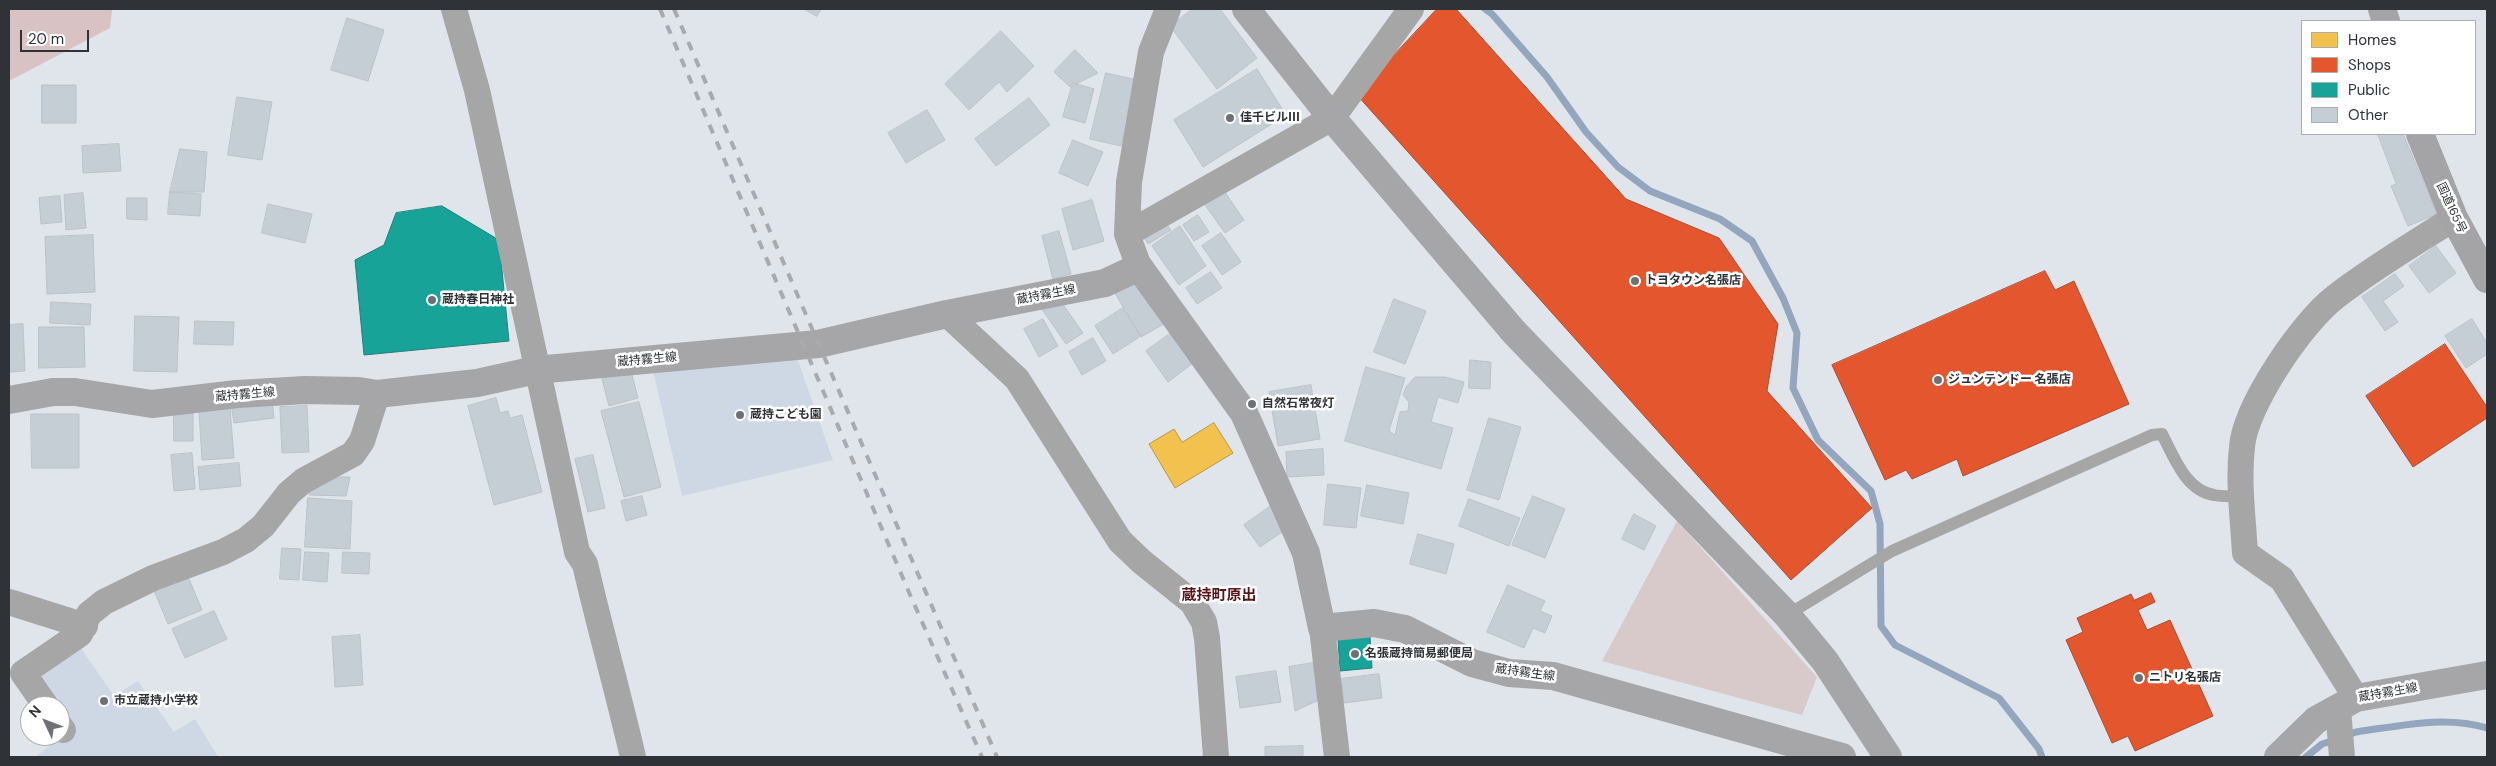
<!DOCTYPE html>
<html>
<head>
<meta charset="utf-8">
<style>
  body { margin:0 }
  #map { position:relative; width:2496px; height:766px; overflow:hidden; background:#dfe5eb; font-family:"DM Sans",sans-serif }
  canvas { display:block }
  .frame { position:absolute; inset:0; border:10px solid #2f3237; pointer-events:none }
  .legend { position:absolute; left:2301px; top:20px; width:175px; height:115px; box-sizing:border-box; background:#fff; border:1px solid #acadaf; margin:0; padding:6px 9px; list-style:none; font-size:15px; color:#2f3237 }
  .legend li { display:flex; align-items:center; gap:10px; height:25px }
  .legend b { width:25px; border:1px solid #acadaf }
  .north { position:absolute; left:20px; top:696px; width:50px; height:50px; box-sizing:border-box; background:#fff; border:1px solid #acadaf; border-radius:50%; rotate:313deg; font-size:14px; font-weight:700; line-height:20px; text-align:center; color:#2f3237 }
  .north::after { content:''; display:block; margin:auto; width:18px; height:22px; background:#6d7176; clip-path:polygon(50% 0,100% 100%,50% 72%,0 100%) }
  .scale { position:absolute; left:20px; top:30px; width:69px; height:22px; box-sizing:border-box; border:2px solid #2f3237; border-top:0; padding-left:6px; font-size:15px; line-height:18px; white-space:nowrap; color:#2f3237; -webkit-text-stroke:4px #fff; paint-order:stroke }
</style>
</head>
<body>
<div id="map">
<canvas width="2496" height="766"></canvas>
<div class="frame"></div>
<ul class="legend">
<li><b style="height:14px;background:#f2c14e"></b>Homes</li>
<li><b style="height:14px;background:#e4572e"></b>Shops</li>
<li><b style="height:14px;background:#17a398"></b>Public</li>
<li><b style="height:14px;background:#c5cdd5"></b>Other</li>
</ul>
<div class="north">N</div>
<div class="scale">20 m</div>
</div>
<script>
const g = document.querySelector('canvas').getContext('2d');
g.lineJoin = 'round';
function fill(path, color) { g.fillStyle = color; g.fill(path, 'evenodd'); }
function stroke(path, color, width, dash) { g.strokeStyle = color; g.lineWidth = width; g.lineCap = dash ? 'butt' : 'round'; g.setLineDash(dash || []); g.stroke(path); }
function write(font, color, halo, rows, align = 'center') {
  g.font = font + ' "DM Sans","Noto Sans JP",sans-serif'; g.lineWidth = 5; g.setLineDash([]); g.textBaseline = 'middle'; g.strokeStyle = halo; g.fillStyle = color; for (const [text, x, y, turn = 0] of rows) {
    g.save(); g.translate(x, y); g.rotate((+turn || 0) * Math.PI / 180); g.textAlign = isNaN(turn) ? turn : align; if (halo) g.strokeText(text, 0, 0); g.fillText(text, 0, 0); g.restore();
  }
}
const built = new Path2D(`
  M 796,355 L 833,460 L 682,496 L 653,371 Z
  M 78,644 L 114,696 L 138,681 L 174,732 L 195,719 L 218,757 L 35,757 L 74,728 L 35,672 Z`);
const green = new Path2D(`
  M 1677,521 L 1817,677 L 1802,715 L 1602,661 Z`);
const forest = new Path2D(`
  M 9,9 L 112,9 L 110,28 L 9,81 Z`);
const homes = new Path2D(`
  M 1214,423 L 1233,453 L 1175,488 L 1149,444 L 1174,429 L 1182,442 Z`);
const shops = new Path2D(`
  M 1437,9 L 1456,9 L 1626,199 L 1719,238 L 1778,324 L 1767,391 L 1872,508 L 1791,580 L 1357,95 Z
  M 2045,271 L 2055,290 L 2074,281 L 2129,404 L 1963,476 L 1957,459 L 1912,479 L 1906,470 L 1885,480 L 1832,365 Z
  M 2445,344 L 2487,407 L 2487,418 L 2413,467 L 2366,396 Z
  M 2151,593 L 2155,602 L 2138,610 L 2147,630 L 2170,620 L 2213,716 L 2135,751 L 2128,736 L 2112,743 L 2066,640 L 2083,632 L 2077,618 L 2131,594 L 2134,600 Z`);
const public = new Path2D(`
  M 442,206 L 499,240 L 509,341 L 364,355 L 355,260 L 384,245 L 396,213 Z
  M 1370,637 L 1372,668 L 1340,671 L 1338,639 Z`);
const stream = new Path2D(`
  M 1485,9 L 1492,14 L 1547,77 L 1586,132 L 1618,167 L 1650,191 L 1720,219 L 1752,241 L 1783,298 L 1797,333 L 1793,388 L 1818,440 L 1871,491 L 1880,524 L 1881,626 L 1895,645 L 1999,698 L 2039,749 L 2042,757
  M 2345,736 L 2356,732 C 2400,726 2444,715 2487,728
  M 2306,757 L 2322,744 L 2335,740`);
const building = new Path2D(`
  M 804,9 L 821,9 L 817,16 Z
  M 1193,9 L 1220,9 L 1257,58 L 1217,89 L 1170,26 Z
  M 347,18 L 384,30 L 368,81 L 331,70 Z
  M 1001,31 L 1034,66 L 1007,92 L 999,82 L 969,110 L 945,84 Z
  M 1075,50 L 1098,73 L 1070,87 L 1054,72 Z
  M 1257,69 L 1286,115 L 1203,167 L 1174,120 Z
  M 1106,73 L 1137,80 L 1121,146 L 1090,139 Z
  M 1073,83 L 1094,89 L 1085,123 L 1063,117 Z
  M 42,85 L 76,85 L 76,123 L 42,123 Z
  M 237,97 L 272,102 L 262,160 L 228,155 Z
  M 1029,98 L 1050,125 L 996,166 L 975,139 Z
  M 927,110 L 945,140 L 906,163 L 888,133 Z
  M 2378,134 L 2403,134 L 2437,214 L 2408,226 L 2391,186 L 2396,184 Z
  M 1073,140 L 1103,152 L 1088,186 L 1059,173 Z
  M 119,144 L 121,171 L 83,173 L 82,146 Z
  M 180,149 L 207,152 L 204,192 L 170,192 Z
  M 1224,191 L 1244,220 L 1225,233 L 1205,205 Z
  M 170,192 L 201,194 L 200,216 L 168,214 Z
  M 83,193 L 86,228 L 66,230 L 64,195 Z
  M 60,196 L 62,222 L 41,224 L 39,198 Z
  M 127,198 L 147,198 L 147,220 L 127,219 Z
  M 1092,200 L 1104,241 L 1073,250 L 1062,209 Z
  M 268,204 L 312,214 L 305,243 L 262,233 Z
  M 1198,215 L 1209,232 L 1194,241 L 1183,225 Z
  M 1164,220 L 1171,230 L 1148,244 L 1142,234 Z
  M 1180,226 L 1206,266 L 1179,285 L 1152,246 Z
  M 1059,231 L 1071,274 L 1053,279 L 1042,236 Z
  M 1221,233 L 1241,262 L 1222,275 L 1202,246 Z
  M 93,235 L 95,292 L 47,294 L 45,237 Z
  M 2436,246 L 2456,273 L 2429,293 L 2409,266 Z
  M 1211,272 L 1222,288 L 1197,304 L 1186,288 Z
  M 2395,274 L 2404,286 L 2383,301 L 2398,322 L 2385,331 L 2362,297 Z
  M 1139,275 L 1171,320 L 1141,337 L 1113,290 Z
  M 1055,293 L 1083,333 L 1066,344 L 1039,305 Z
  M 1394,299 L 1426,311 L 1405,364 L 1374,352 Z
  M 51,302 L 91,304 L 90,325 L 50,323 Z
  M 1123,308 L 1141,336 L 1113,354 L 1095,326 Z
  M 135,316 L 179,317 L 177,372 L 134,371 Z
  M 1043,319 L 1058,346 L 1039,357 L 1024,329 Z
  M 2472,319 L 2487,343 L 2487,354 L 2466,368 L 2445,336 Z
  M 195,321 L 234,322 L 233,345 L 194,344 Z
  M 23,324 L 25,371 L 9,372 L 9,325 Z
  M 39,327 L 84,327 L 85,367 L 39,368 Z
  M 1175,330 L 1197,360 L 1168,382 L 1146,351 Z
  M 1093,338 L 1106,361 L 1082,375 L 1069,352 Z
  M 1470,360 L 1491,362 L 1490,389 L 1469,388 Z
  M 1366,367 L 1405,378 L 1389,431 L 1395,435 L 1400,412 L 1408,411 L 1409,402 L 1403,395 L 1406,387 L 1415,377 L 1445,377 L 1464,382 L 1458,403 L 1438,397 L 1431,422 L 1453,428 L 1441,469 L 1345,441 Z
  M 631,371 L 638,398 L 609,406 L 602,379 Z
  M 1311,385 L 1320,439 L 1278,446 L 1269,392 Z
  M 496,398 L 500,413 L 508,411 L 510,418 L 522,415 L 542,492 L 494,505 L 468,406 Z
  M 272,399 L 274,418 L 234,423 L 231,404 Z
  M 639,402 L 661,487 L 624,497 L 601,411 Z
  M 307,406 L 309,452 L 282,453 L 280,407 Z
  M 230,408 L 234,458 L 202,460 L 199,411 Z
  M 174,413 L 193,413 L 193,441 L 174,441 Z
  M 31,414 L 79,414 L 79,468 L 32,468 Z
  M 1489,418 L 1521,427 L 1499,500 L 1467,490 Z
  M 1323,449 L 1324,475 L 1287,477 L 1286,452 Z
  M 192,453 L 195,489 L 174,491 L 171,455 Z
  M 593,455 L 605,508 L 588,512 L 575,459 Z
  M 239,463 L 241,486 L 200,490 L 198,467 Z
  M 328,477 L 350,477 L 346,496 L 309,495 L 311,488 Z
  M 1328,484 L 1361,488 L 1356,528 L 1324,525 Z
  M 1367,485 L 1409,493 L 1403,524 L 1361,516 Z
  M 642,496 L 647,515 L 626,521 L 621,501 Z
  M 1533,496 L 1565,509 L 1545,558 L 1512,545 Z
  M 308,498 L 352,501 L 350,549 L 305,547 Z
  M 1469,499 L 1520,518 L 1509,546 L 1459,526 Z
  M 1275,503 L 1291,526 L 1260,547 L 1244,525 Z
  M 1634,514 L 1656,526 L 1644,550 L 1622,539 Z
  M 1418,534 L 1454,544 L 1446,574 L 1410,564 Z
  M 282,548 L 301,549 L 299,580 L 280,579 Z
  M 305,552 L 329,553 L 327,582 L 303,580 Z
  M 343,552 L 370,553 L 369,574 L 342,573 Z
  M 187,574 L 202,610 L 168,624 L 153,588 Z
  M 1508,585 L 1545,601 L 1540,611 L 1552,616 L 1545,633 L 1533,628 L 1524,648 L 1487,632 Z
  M 214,611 L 227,639 L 185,658 L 172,629 Z
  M 360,635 L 363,685 L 335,687 L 332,637 Z
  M 1313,663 L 1319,700 L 1295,711 L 1289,667 Z
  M 1276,671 L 1281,702 L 1240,708 L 1236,677 Z
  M 1379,674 L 1382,698 L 1344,703 L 1341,679 Z
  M 1303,746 L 1303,757 L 1265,757 L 1265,747 Z`);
const lane = new Path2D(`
  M 1787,615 L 1892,551 L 2152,435 L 2162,434 C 2174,457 2186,491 2214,495 C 2223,497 2233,496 2242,496`);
const street = new Path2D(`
  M 454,9 L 477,90 L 577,552 L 585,564 C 600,629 618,692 633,757
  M 1127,234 L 1332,118 L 1411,9
  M 1139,267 L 1127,234 L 1129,182 L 1151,52 L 1168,9
  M 947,314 L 1017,379 L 1120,541 L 1142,562 L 1192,602 L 1204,622 L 1207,638 L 1216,757
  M 9,602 L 85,626
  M 1322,628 L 1337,757
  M 2356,698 L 2282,579 L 2245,553 C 2243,518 2238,482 2242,447 C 2245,406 2302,323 2334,298 C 2372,268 2414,244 2454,218
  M 46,706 L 23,673 L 80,634 L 89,614 L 104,602 L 153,578 L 223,552 L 246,540 L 263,526 L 289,493 L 303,481 L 353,454 L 362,441 L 377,394
  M 2338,708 L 2342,757
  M 60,726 L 63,730`);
const secondary = new Path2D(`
  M 1246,9 L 1332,118 L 1514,332 L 1787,615 L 1825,661 L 1888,757
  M 9,400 L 53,392 L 75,392 L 152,404 L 237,394 L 305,390 L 359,391 L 377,394 L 477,383 L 536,370 L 818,344 L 947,314 L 1105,283 L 1139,267 L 1244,413 L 1306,553 L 1322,628 L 1374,623 L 1405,629 L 1472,663 L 1509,673 L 1553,676 L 1842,757
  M 2278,757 L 2316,720 L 2356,698 L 2487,675`);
const highway = new Path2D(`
  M 2382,9 L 2386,21
  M 2420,134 L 2454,218 L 2487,279`);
const rail = new Path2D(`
  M 660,9 L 911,597 L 982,757
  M 674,9 L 997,757`);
const markers = [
  [1230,118,5,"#6d7176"],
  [1635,281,5,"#6d7176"],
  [432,300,5,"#6d7176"],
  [1938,380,5,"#6d7176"],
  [1252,404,5,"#6d7176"],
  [740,415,5,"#6d7176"],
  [1355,654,5,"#6d7176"],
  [2139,678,5,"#6d7176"],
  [104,701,5,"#6d7176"]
];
const poiNames = [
  ["佳千ビルⅢ",1240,118],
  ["トヨタウン名張店",1645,281],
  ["蔵持春日神社",442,300],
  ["ジュンテンドー 名張店",1948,380],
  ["自然石常夜灯",1262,404],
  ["蔵持こども園",750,415],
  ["名張蔵持簡易郵便局",1365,654],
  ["ニトリ名張店",2149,678],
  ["市立蔵持小学校",114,701]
];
const streetNames = [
  ["国道165号",2451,208,65],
  ["蔵持霧生線",1046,295,-11],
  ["蔵持霧生線",647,360,-5],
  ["蔵持霧生線",245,395,-5],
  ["蔵持霧生線",1525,673,8],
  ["蔵持霧生線",2388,693,-10]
];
const quarterNames = [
  ["蔵持町原出",1219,596]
];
fill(built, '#ced8e5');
fill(green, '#d8cacb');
fill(forest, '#d8c2c3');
fill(homes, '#f2c14e');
stroke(homes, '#b89647', 1);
fill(shops, '#e4572e');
stroke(shops, '#ae4c31', 1);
fill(public, '#17a398');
stroke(public, '#1e817b', 1);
stroke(stream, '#93a6be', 7);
fill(building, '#c5cdd5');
stroke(building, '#bdc2c7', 1);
stroke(lane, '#a7a6a7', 12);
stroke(street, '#a7a6a7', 26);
stroke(secondary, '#a6a5a7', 28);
stroke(highway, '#a4a4a6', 28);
stroke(rail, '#a8aaad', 4, [9, 9]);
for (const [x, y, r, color] of markers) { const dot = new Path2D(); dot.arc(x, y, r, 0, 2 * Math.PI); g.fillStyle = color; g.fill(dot); stroke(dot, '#fff', 2); }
write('bold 12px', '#2f3237', '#fff', poiNames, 'left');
write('12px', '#2f3237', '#fff', streetNames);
write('bold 15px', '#5a1519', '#fff', quarterNames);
</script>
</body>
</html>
